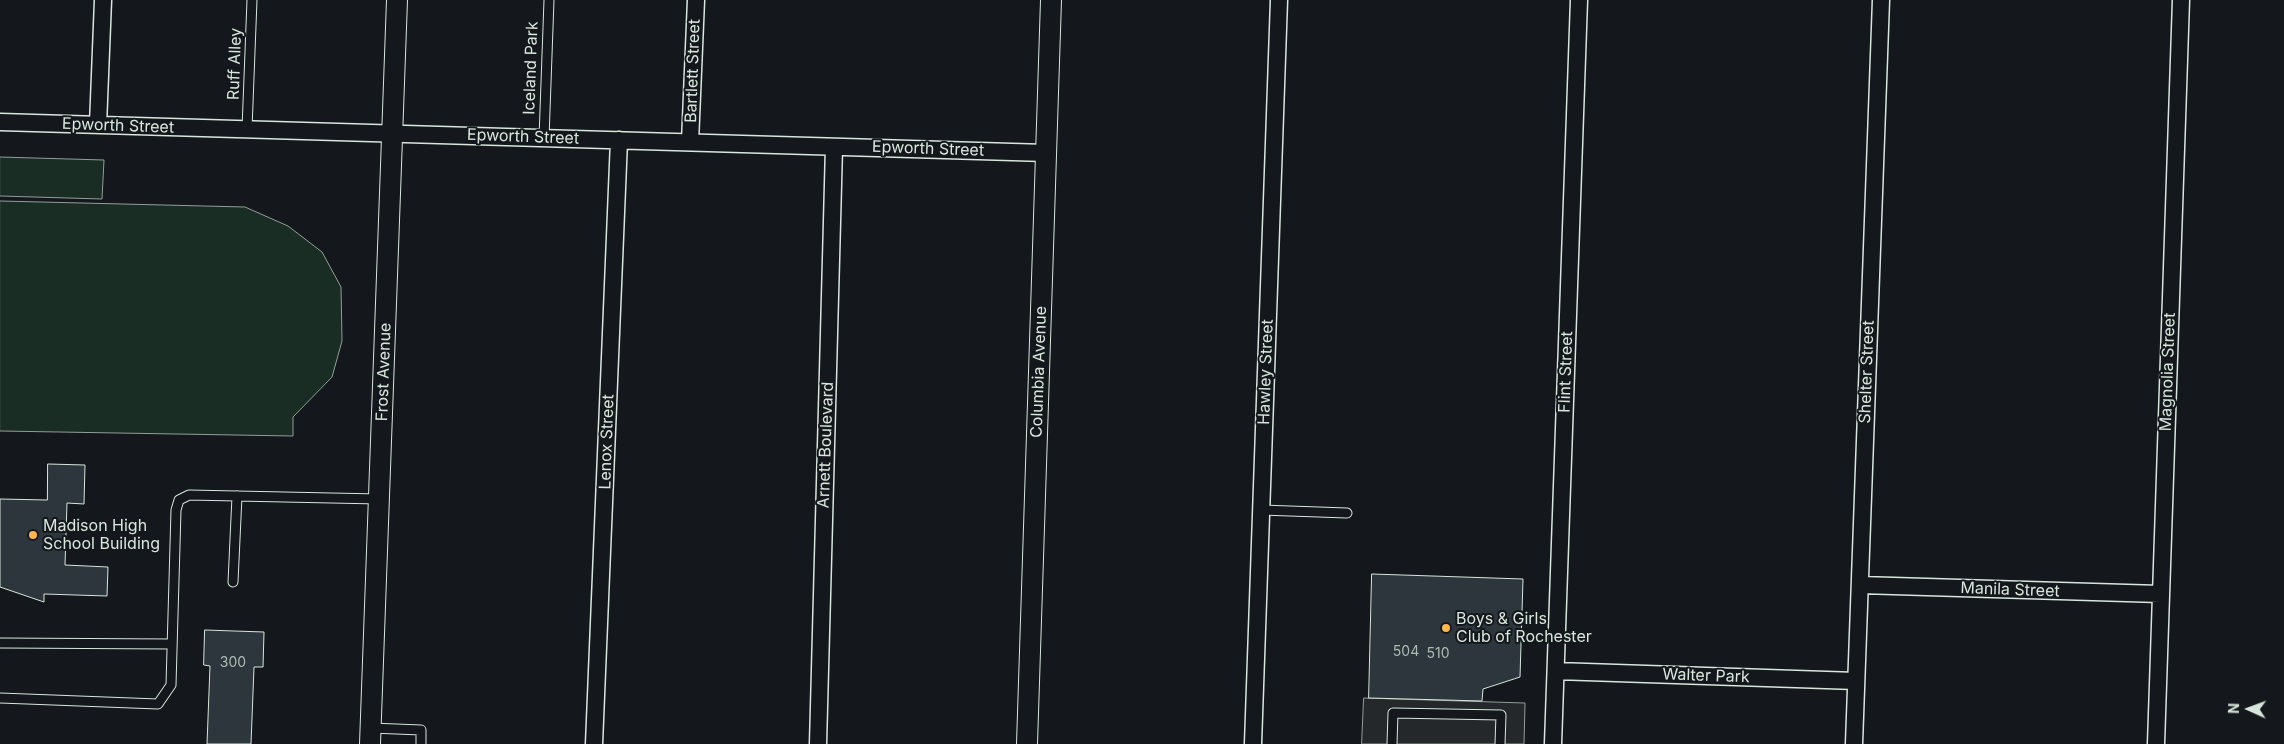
<!DOCTYPE html>
<html>
<head>
<meta charset="utf-8">
<style>
  body { margin:0 }
  #map { position:relative; width:2284px; height:744px; overflow:hidden; background:#14181c; font-family:Inter,sans-serif }
  canvas { display:block }
  .north { position:absolute; left:2224px; top:684px; width:50px; height:50px; -webkit-text-stroke:4px #14181c; paint-order:stroke; rotate:272deg; font-size:14px; font-weight:700; line-height:20px; text-align:center; color:#d8e6dc }
  .north::after { content:''; display:block; margin:auto; width:18px; height:22px; background:#d8e6dc; clip-path:polygon(50% 0,100% 100%,50% 72%,0 100%) }
</style>
</head>
<body>
<div id="map">
<canvas width="2284" height="744"></canvas>
<div class="north">N</div>
</div>
<script>
const g = document.querySelector('canvas').getContext('2d');
g.lineJoin = 'round';
function fill(path, color) { g.fillStyle = color; g.fill(path, 'evenodd'); }
function stroke(path, color, width, dash) { g.strokeStyle = color; g.lineWidth = width; g.lineCap = dash ? 'butt' : 'round'; g.setLineDash(dash || []); g.stroke(path); }
function write(font, color, halo, rows, align = 'center') {
  g.font = font + ' Inter,sans-serif'; g.lineWidth = 4; g.setLineDash([]); g.textBaseline = 'middle'; g.strokeStyle = halo; g.fillStyle = color; for (const [text, x, y, turn = 0] of rows) {
    g.save(); g.translate(x, y); g.rotate((+turn || 0) * Math.PI / 180); g.textAlign = isNaN(turn) ? turn : align; if (halo) g.strokeText(text, 0, 0); g.fillText(text, 0, 0); g.restore();
  }
}
const green = new Path2D(`
  M 0,157 L 104,160 L 102,199 L 0,196 Z
  M 0,201 L 245,207 L 288,226 L 322,252 L 341,287 L 342,341 L 332,377 L 293,417 L 293,436 L 0,431 Z`);
const parking = new Path2D(`
  M 1364,698 L 1525,703 L 1524,744 L 1362,744 Z`);
const building = new Path2D(`
  M 48,464 L 85,465 L 84,504 L 67,503 L 65,565 L 108,567 L 107,596 L 44,594 L 44,602 L 0,587 L 0,499 L 47,500 Z
  M 1372,574 L 1523,579 L 1520,677 L 1483,689 L 1482,701 L 1369,698 Z
  M 205,630 L 264,632 L 263,667 L 254,667 L 251,744 L 207,744 L 210,666 L 204,665 Z`);
const service = new Path2D(`
  M 247,129 L 252,0
  M 544,138 L 549,0
  M 1261,510 L 1347,513
  M 233,582 L 237,496
  M 0,643 L 172,644
  M 0,698 L 158,704 L 171,685 L 176,510 L 179,500 L 189,495 L 379,499
  M 371,728 L 421,730 L 421,744
  M 1392,744 L 1393,713 L 1501,715 L 1500,744`);
const minor = new Path2D(`
  M 0,122 L 1046,153
  M 98,125 L 103,0
  M 690,142 L 696,0
  M 1860,585 L 2160,594
  M 1556,671 L 1856,681
  M 594,744 L 619,140
  M 818,744 L 834,147
  M 1253,744 L 1279,0
  M 1553,744 L 1579,0
  M 1854,744 L 1881,0
  M 2156,744 L 2181,0`);
const tertiary = new Path2D(`
  M 370,744 L 397,0
  M 1027,744 L 1051,0`);
const markers = [
  [33,535,5,"#ffb74d"],
  [1446,628,5,"#ffb74d"]
];
const numberNames = [
  ["504",1406,652],
  ["510",1438,654],
  ["300",233,663]
];
const streetNames = [
  ["Ruff Alley",235,64,-88],
  ["Iceland Park",531,68,-88],
  ["Bartlett Street",693,71,-88],
  ["Epworth Street",118,126,2],
  ["Epworth Street",523,137,2],
  ["Epworth Street",928,149,2],
  ["Frost Avenue",384,372,-88],
  ["Columbia Avenue",1039,372,-88],
  ["Hawley Street",1266,372,-88],
  ["Flint Street",1566,372,-88],
  ["Shelter Street",1867,372,-88],
  ["Magnolia Street",2168,372,-88],
  ["Lenox Street",607,442,-88],
  ["Arnett Boulevard",826,445,-88],
  ["Manila Street",2010,590,2],
  ["Walter Park",1706,676,2]
];
const poiNames = [
  ["Madison High",43,526],
  ["School Building",43,544],
  ["Boys & Girls",1456,619],
  ["Club of Rochester",1456,637]
];
fill(green, '#1a2d24');
stroke(green, '#939e99', 1);
fill(parking, '#24282b');
stroke(parking, '#939e99', 1);
fill(building, '#2c363c');
stroke(building, '#d8e6dc', 1);
stroke(service, '#d8e6dc', 11);
stroke(minor, '#d8e6dc', 19);
stroke(tertiary, '#d8e6dc', 22);
stroke(service, '#14181c', 9);
stroke(minor, '#14181c', 16);
stroke(tertiary, '#14181c', 20);
for (const [x, y, r, color] of markers) { const dot = new Path2D(); dot.arc(x, y, r, 0, 2 * Math.PI); g.fillStyle = color; g.fill(dot); stroke(dot, '#14181c', 2); }
write('14px', '#adbab4', null, numberNames);
write('16px', '#d8e6dc', '#14181c', streetNames);
write('16px', '#d8e6dc', '#14181c', poiNames, 'left');
</script>
</body>
</html>
